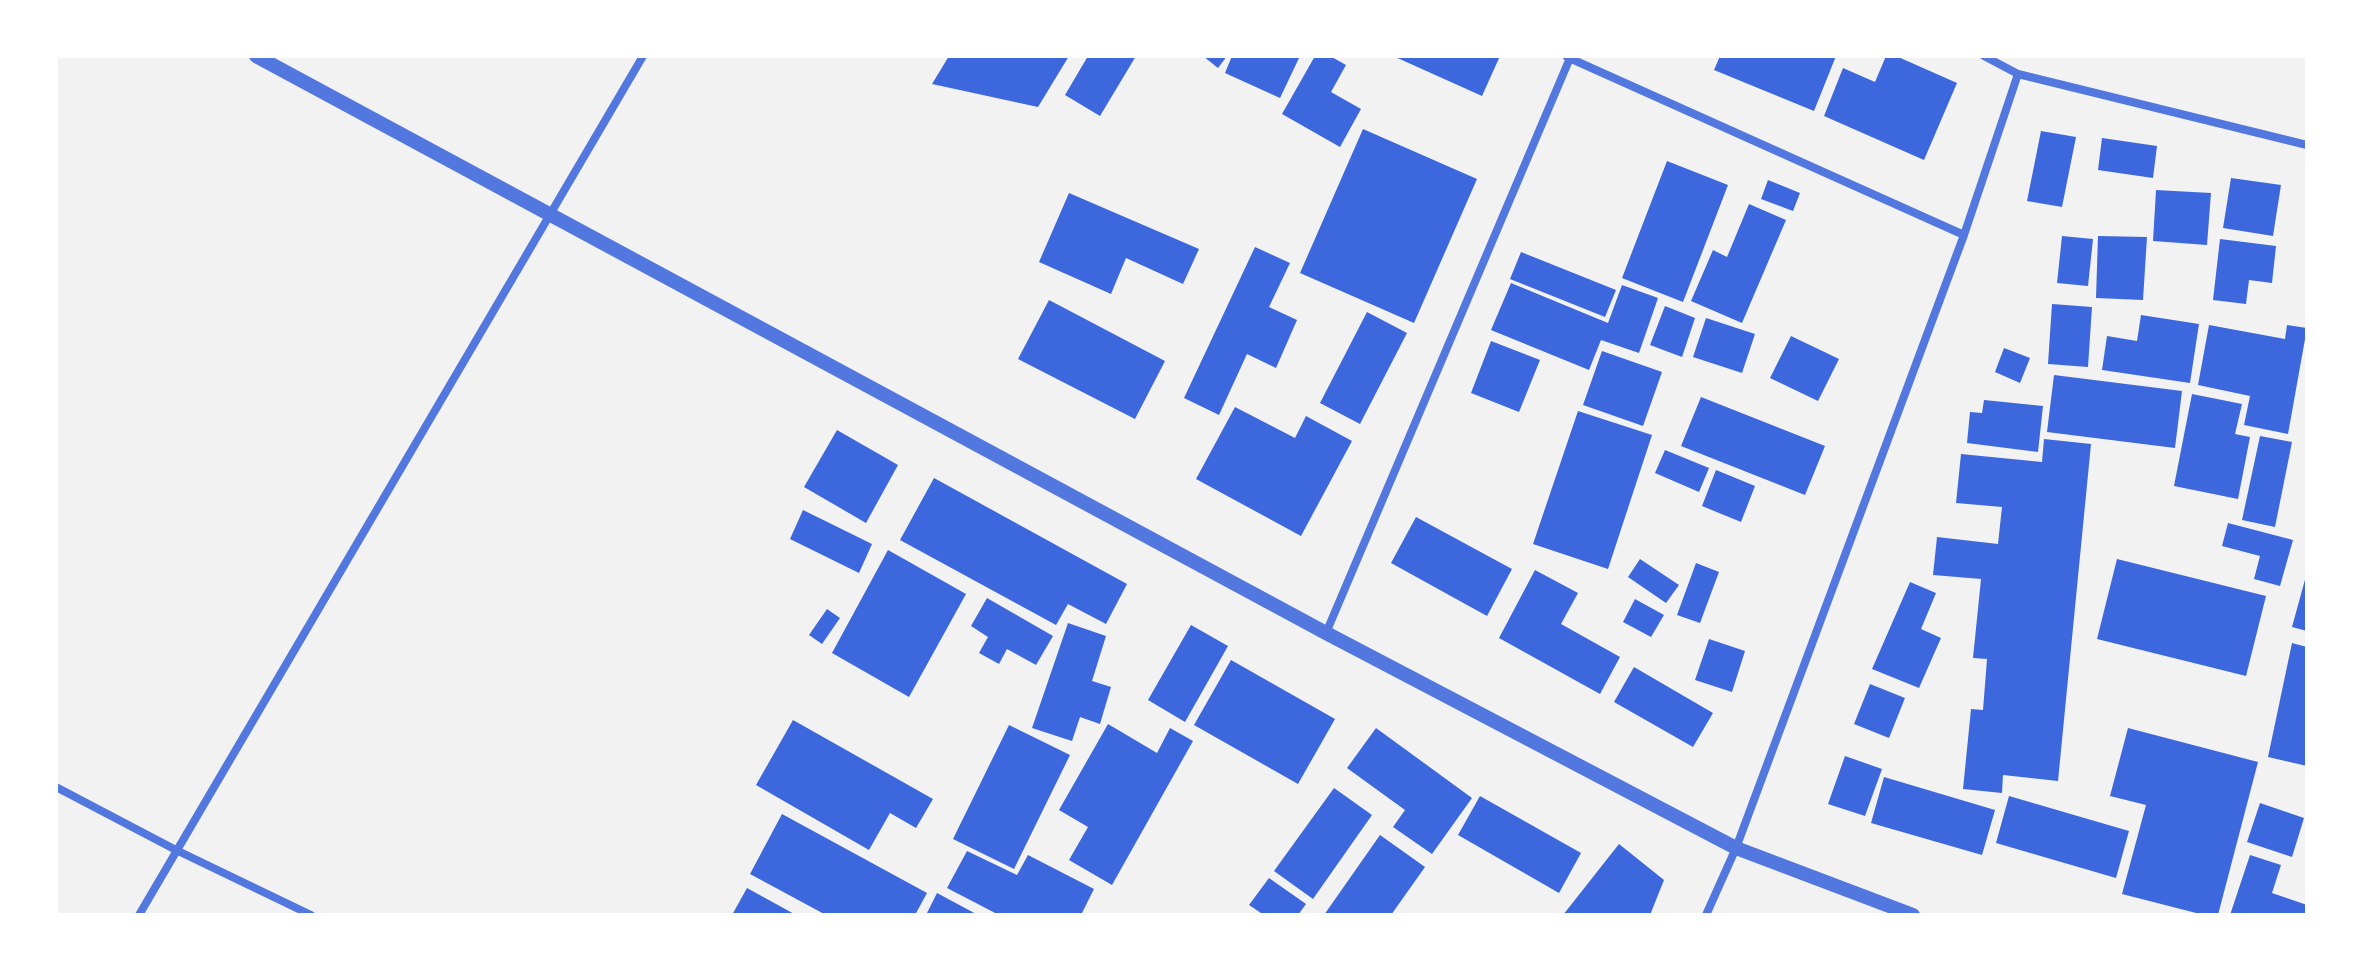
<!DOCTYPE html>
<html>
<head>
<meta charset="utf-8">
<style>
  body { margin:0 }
  #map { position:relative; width:2363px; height:971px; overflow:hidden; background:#f2f2f2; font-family:"PT Serif",serif }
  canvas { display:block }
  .frame { position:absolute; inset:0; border:58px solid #fff; pointer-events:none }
</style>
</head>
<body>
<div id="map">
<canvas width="2363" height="971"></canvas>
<div class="frame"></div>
</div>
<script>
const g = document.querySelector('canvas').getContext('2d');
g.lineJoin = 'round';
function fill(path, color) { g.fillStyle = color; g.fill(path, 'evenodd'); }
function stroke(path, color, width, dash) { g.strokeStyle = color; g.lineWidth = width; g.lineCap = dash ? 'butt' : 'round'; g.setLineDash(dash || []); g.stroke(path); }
const building = new Path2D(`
  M 949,56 L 1069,56 L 1038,107 L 932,84 Z
  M 1088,56 L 1136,56 L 1100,116 L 1065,95 Z
  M 1203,56 L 1227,56 L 1218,68 Z
  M 1232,56 L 1300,56 L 1280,98 L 1225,73 Z
  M 1315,56 L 1330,56 L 1346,65 L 1331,92 L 1361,109 L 1340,147 L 1282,114 Z
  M 1393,56 L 1500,56 L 1482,96 Z
  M 1720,56 L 1836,56 L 1814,111 L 1714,70 Z
  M 1886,56 L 1896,56 L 1957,83 L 1924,160 L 1824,116 L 1843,68 L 1875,82 Z
  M 1363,129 L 1477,179 L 1414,323 L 1300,273 Z
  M 2041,131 L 2076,137 L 2062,207 L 2027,201 Z
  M 2102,138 L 2157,146 L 2153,178 L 2098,170 Z
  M 1667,161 L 1728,185 L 1683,302 L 1622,278 Z
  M 2231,178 L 2281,185 L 2273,236 L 2223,228 Z
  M 1768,180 L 1800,193 L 1793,211 L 1761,199 Z
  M 2156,190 L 2211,193 L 2207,245 L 2153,241 Z
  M 1069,193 L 1199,249 L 1183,284 L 1126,258 L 1111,294 L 1039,262 Z
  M 1749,204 L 1786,220 L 1742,323 L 1691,301 L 1713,250 L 1727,257 Z
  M 2062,236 L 2093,239 L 2088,286 L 2057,283 Z
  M 2098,236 L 2147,237 L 2143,300 L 2096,298 Z
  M 2220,239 L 2276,246 L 2272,283 L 2249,280 L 2246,304 L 2213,300 Z
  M 1255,247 L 1290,263 L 1269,307 L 1297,320 L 1276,368 L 1247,354 L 1219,415 L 1184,398 Z
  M 1521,252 L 1616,290 L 1605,317 L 1510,279 Z
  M 1511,283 L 1608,323 L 1622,285 L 1658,298 L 1639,353 L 1601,340 L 1589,370 L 1491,330 Z
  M 1049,300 L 1165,361 L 1135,419 L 1018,359 Z
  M 2052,304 L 2092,307 L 2088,367 L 2048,364 Z
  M 1665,306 L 1695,318 L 1682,357 L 1650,345 Z
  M 1367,312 L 1407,333 L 1360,424 L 1320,403 Z
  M 2141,315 L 2199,324 L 2190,383 L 2102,370 L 2107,336 L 2137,341 Z
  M 1706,318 L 1755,334 L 1742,373 L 1693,357 Z
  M 2209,325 L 2285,339 L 2287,325 L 2307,328 L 2288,434 L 2244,425 L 2250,396 L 2198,385 Z
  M 1791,336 L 1839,359 L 1818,401 L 1770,378 Z
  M 1491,341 L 1540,360 L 1519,412 L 1471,393 Z
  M 2004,348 L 2030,358 L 2020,383 L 1995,372 Z
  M 1602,351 L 1662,372 L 1643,426 L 1583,405 Z
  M 2054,375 L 2182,391 L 2175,448 L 2047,432 Z
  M 2192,394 L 2242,404 L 2235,434 L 2250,437 L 2238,499 L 2174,486 Z
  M 1701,397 L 1825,446 L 1805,495 L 1681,446 Z
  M 1984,400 L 2043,406 L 2038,452 L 1967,443 L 1970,412 L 1982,413 Z
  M 1235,407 L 1295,438 L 1306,416 L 1352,441 L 1301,536 L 1196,479 Z
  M 1578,411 L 1652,435 L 1608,569 L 1533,544 Z
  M 837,430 L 898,465 L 866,523 L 804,487 Z
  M 2260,436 L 2292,442 L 2275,527 L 2242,520 Z
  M 2044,439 L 2091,444 L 2058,781 L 2003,775 L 2002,793 L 1963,789 L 1971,709 L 1983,710 L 1987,659 L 1973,658 L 1981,579 L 1933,575 L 1937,537 L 1998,544 L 2002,507 L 1956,503 L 1961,454 L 2042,462 Z
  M 1665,450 L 1709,468 L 1699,492 L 1655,473 Z
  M 1716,470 L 1755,486 L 1741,522 L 1702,506 Z
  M 934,478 L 1127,584 L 1106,624 L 1068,604 L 1056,625 L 900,540 Z
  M 803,510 L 872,544 L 859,573 L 790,539 Z
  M 1416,517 L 1512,569 L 1487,616 L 1391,563 Z
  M 2228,523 L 2293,540 L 2280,586 L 2254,579 L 2260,556 L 2222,546 Z
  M 888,550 L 966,594 L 909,697 L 832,653 Z
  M 1640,559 L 1679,585 L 1666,603 L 1628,577 Z
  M 2117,559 L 2266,596 L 2246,676 L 2097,639 Z
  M 1696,563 L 1719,572 L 1700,623 L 1677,615 Z
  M 1535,570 L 1578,593 L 1561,624 L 1620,657 L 1600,694 L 1499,638 Z
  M 2306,576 L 2307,576 L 2307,631 L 2292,627 Z
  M 1910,582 L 1936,593 L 1921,629 L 1941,638 L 1919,688 L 1872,669 Z
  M 987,598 L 1053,636 L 1036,665 L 1007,649 L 999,664 L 979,653 L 988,637 L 971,626 Z
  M 1635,599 L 1664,615 L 1651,637 L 1623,622 Z
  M 827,609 L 840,618 L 822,644 L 809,635 Z
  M 1068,623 L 1106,636 L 1092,681 L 1111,687 L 1100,724 L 1080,717 L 1072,741 L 1032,728 Z
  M 1191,625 L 1228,646 L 1185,722 L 1148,700 Z
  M 1709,639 L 1745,651 L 1732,692 L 1695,680 Z
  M 2292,643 L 2307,647 L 2307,766 L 2268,757 Z
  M 1231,660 L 1335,719 L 1298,784 L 1194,725 Z
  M 1634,667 L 1713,713 L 1693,747 L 1614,702 Z
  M 1870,684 L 1905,698 L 1889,738 L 1854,724 Z
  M 793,720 L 933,799 L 916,828 L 890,813 L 869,850 L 756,785 Z
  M 1108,724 L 1157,753 L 1170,728 L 1193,741 L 1112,885 L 1069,860 L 1088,827 L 1059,810 Z
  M 1009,725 L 1070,755 L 1014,869 L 953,839 Z
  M 1376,728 L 1472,798 L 1432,854 L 1393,827 L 1405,810 L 1347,768 Z
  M 2128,728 L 2258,762 L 2218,915 L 2204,915 L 2122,894 L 2146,805 L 2110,796 Z
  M 1845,756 L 1882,769 L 1865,816 L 1828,804 Z
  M 1884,777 L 1995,810 L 1982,855 L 1871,823 Z
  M 1334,788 L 1372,815 L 1313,899 L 1274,871 Z
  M 1480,796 L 1581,853 L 1559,893 L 1458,835 Z
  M 2009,796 L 2129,831 L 2116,878 L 1996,843 Z
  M 2260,803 L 2304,818 L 2292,857 L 2247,842 Z
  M 782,814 L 927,893 L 915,915 L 826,915 L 750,874 Z
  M 1380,835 L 1425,867 L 1391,915 L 1324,915 Z
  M 1619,844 L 1664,880 L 1650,915 L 1563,915 Z
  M 967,851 L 1017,875 L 1028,855 L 1094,889 L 1081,915 L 999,915 L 947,888 Z
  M 2250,855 L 2281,865 L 2272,893 L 2307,905 L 2307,915 L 2230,915 Z
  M 1269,878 L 1306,904 L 1298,915 L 1264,915 L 1249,905 Z
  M 747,888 L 796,915 L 732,915 Z
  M 937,893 L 978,915 L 926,915 Z`);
const minor = new Path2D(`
  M 1984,56 L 2018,74 L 2307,145
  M 1567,57 L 1964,235
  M 1326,633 L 1570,58
  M 56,787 L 176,850 L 311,915
  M 139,915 L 643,56
  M 1706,915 L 1736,848 L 1964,235 L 2018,74`);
const tertiary = new Path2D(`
  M 256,56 L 1326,633 L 1736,848 L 1913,915`);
fill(building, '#3d67dc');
stroke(minor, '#5277de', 8);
stroke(tertiary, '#5277de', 14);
</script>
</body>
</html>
